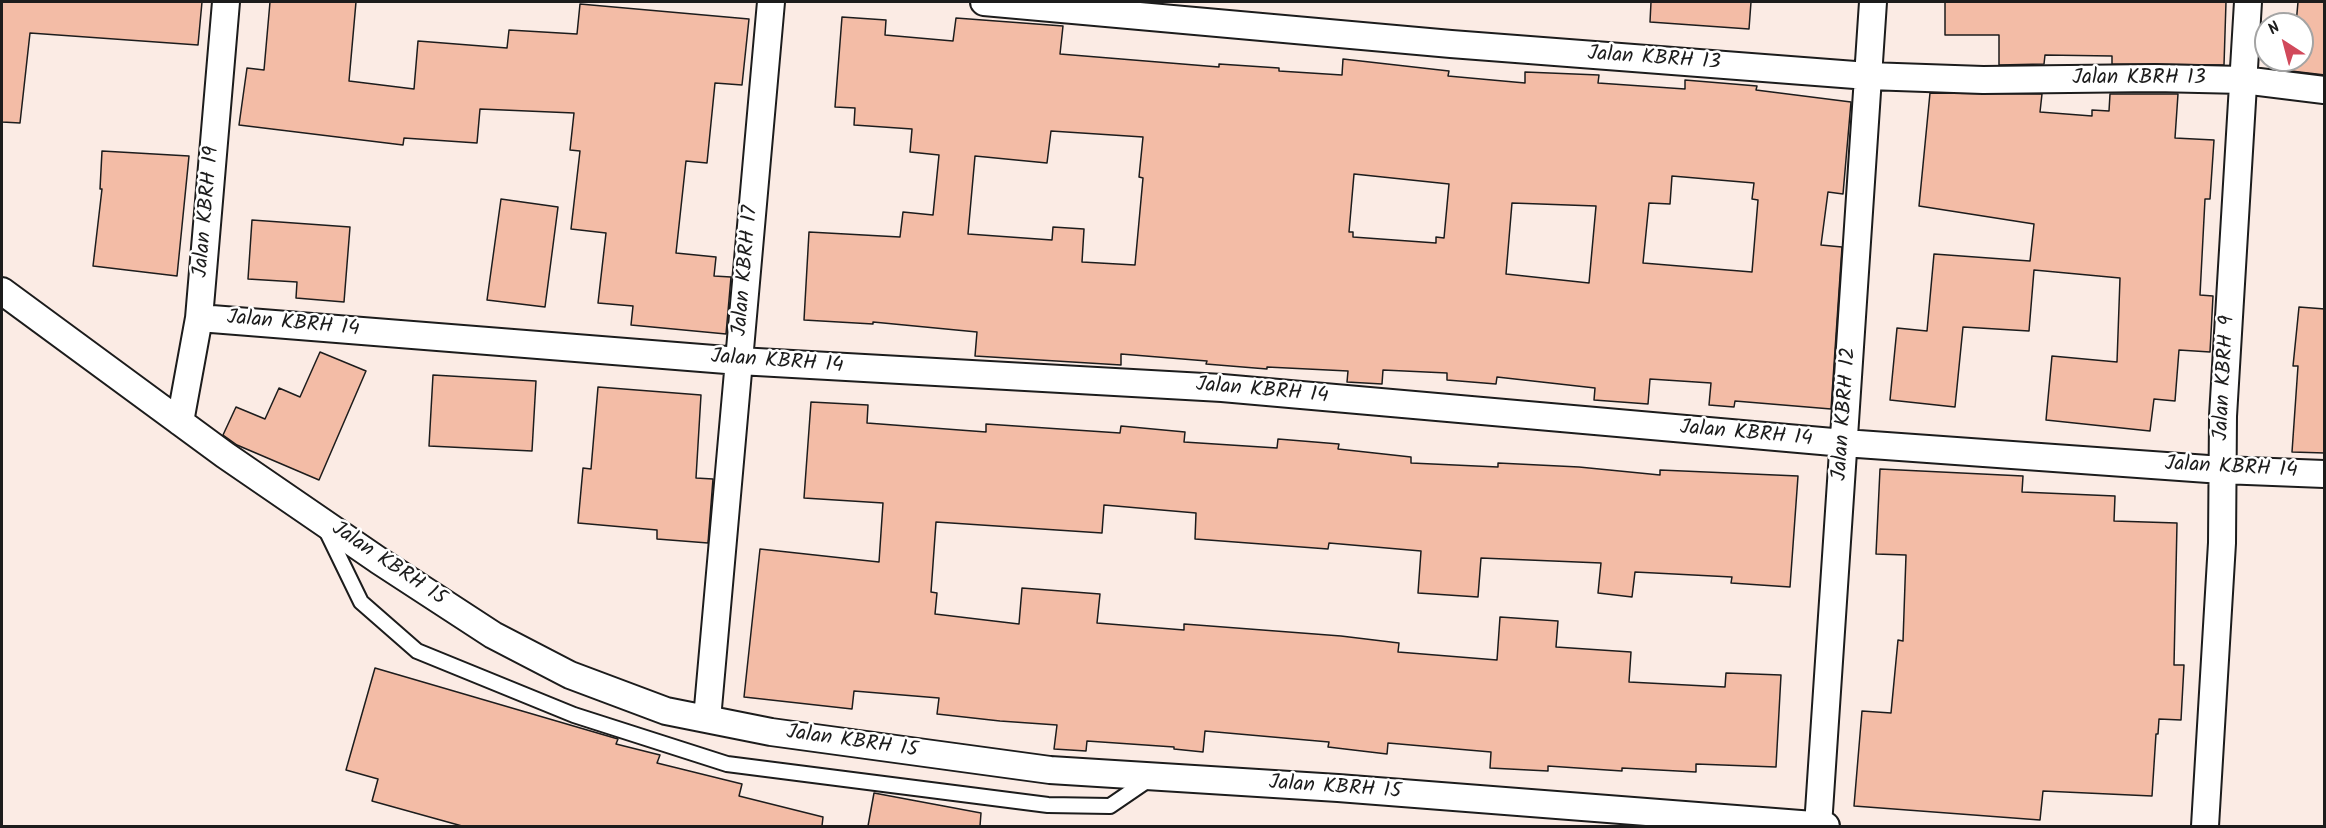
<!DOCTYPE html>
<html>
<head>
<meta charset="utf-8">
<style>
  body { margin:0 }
  #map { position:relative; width:2326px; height:828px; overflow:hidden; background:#fbebe4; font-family:Kalam,sans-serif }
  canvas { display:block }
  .frame { position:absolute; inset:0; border:3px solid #1c1c1c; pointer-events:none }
  .north { position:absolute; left:2254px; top:12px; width:60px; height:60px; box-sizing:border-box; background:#fff; border:2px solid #a4a4a4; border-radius:50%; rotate:324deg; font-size:16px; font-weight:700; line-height:24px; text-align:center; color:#1c1c1c }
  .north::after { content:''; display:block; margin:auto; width:21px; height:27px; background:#d1495b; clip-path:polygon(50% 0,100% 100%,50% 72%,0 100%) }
</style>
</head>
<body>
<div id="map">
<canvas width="2326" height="828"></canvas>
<div class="frame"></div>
<div class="north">N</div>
</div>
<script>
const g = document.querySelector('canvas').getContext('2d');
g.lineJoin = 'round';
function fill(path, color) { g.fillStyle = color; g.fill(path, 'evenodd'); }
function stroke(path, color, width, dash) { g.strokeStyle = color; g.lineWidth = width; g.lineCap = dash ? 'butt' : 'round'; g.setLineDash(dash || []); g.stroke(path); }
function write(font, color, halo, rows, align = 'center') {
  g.font = font + ' Kalam,sans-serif'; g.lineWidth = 5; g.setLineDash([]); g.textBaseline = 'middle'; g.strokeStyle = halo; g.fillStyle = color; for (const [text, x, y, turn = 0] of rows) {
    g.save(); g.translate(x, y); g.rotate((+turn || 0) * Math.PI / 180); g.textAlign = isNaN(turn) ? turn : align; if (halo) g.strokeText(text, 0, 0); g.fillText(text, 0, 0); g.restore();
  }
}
const building = new Path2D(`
  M 2,2 L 202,2 L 198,45 L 30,33 L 20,123 L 2,122 Z
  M 270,2 L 356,2 L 349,81 L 414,89 L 418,41 L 507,48 L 509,30 L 577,34 L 580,4 L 749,19 L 742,85 L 715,83 L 707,163 L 686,161 L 676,253 L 716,257 L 714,276 L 731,277 L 726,334 L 631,325 L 633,306 L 598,303 L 606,233 L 571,229 L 580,151 L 570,150 L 574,113 L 480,109 L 477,143 L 404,138 L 403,145 L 239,125 L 247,68 L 264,70 Z
  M 1651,2 L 1751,2 L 1749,29 L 1650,22 Z
  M 1945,2 L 2226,2 L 2224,65 L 2112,64 L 2112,56 L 2045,55 L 2044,64 L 1999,65 L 1999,35 L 1945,35 Z
  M 2298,2 L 2325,2 L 2325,75 L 2291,71 L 2292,60 L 2302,60 L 2302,24 L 2296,24 Z
  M 842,17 L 886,20 L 885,35 L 953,41 L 956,18 L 1063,26 L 1060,54 L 1219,67 L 1219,64 L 1279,68 L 1279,71 L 1342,75 L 1343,59 L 1449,71 L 1448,76 L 1525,83 L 1525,72 L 1599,75 L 1598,83 L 1685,89 L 1685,80 L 1757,86 L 1756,90 L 1851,102 L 1843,194 L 1828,192 L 1821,245 L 1842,247 L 1831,409 L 1735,401 L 1734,407 L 1709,405 L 1711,383 L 1650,379 L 1648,404 L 1594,400 L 1595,388 L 1497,377 L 1496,384 L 1447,380 L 1447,373 L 1383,370 L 1382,384 L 1347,382 L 1348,371 L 1267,367 L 1267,369 L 1206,364 L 1207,361 L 1121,354 L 1121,365 L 975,356 L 977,332 L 873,322 L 873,324 L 804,320 L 809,232 L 900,237 L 903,212 L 933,215 L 939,155 L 910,152 L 912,129 L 854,125 L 855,108 L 835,107 ZM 1051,131 L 1143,137 L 1139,177 L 1143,178 L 1135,265 L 1082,262 L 1084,229 L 1053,227 L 1052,240 L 968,234 L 975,156 L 1047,163 ZM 1354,174 L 1449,184 L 1444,238 L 1436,237 L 1436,243 L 1353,237 L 1353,232 L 1349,232 ZM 1672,176 L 1754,183 L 1752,199 L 1758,200 L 1752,272 L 1643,263 L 1649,203 L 1670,204 ZM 1512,203 L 1596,206 L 1589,283 L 1506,274 Z
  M 1930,93 L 2042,94 L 2040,112 L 2092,116 L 2092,110 L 2109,111 L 2110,94 L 2178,94 L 2175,138 L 2214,140 L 2210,199 L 2205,199 L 2200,295 L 2213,296 L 2210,352 L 2179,350 L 2175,401 L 2154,399 L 2150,431 L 2046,420 L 2052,356 L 2117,362 L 2120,278 L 2034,270 L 2029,331 L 1963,327 L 1955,407 L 1890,400 L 1897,328 L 1927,331 L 1934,254 L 2030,261 L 2034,224 L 1919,206 Z
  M 102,151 L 189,156 L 177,276 L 93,266 L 102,189 L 100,189 Z
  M 501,199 L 558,207 L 545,307 L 487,300 Z
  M 252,220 L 350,227 L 344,302 L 296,298 L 297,282 L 248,279 Z
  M 2299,307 L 2325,309 L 2325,453 L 2292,452 L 2298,366 L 2293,366 Z
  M 320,352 L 366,371 L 319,480 L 237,445 L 223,435 L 236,407 L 265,419 L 279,388 L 300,397 Z
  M 433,375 L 536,381 L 532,451 L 429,446 Z
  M 598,387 L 701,395 L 696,478 L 713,479 L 708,543 L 657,539 L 657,530 L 578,523 L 583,468 L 591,469 Z
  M 811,402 L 868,405 L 867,423 L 986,432 L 986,424 L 1120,433 L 1121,426 L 1185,432 L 1184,442 L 1277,448 L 1278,439 L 1339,444 L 1338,449 L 1411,457 L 1411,463 L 1498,467 L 1498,463 L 1579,467 L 1660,475 L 1660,470 L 1798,476 L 1790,587 L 1731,583 L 1732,577 L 1635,572 L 1632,597 L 1598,593 L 1601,563 L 1481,558 L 1478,597 L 1418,593 L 1421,551 L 1329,543 L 1328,549 L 1195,539 L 1196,513 L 1104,505 L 1102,533 L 936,522 L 931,592 L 937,593 L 935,614 L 1019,624 L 1022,588 L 1100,594 L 1097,623 L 1184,630 L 1184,624 L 1341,636 L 1399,643 L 1398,652 L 1497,660 L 1500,617 L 1558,621 L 1556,647 L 1631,652 L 1629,682 L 1725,687 L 1726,673 L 1781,675 L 1776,767 L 1696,764 L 1696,772 L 1622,768 L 1622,771 L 1548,766 L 1548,771 L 1490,768 L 1491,752 L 1388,743 L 1387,754 L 1328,747 L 1329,742 L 1205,731 L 1203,752 L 1174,749 L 1174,747 L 1087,741 L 1086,751 L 1054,749 L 1057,725 L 1000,721 L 937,714 L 939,698 L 854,691 L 852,709 L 744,697 L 760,549 L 879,562 L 883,503 L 804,498 Z
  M 1880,469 L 2023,476 L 2022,492 L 2115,496 L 2114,521 L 2177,523 L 2174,665 L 2184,665 L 2181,720 L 2159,719 L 2158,734 L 2156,734 L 2152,796 L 2043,791 L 2040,820 L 1854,806 L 1862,711 L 1891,713 L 1898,640 L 1903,641 L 1906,555 L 1876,554 Z
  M 375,668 L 618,739 L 616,744 L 660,755 L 657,763 L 742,784 L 739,796 L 823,817 L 822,826 L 462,826 L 372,801 L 378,779 L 346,770 Z
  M 874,793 L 981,813 L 980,826 L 868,826 Z`);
const lane = new Path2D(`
  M 326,530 L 361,602 L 417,651 L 574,715 L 727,764 L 1048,805 L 1110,806 L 1151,778`);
const street = new Path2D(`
  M 984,2 L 1451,44 L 1868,76 L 1983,80 L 2155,78 L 2243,80 L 2324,90
  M 2,291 L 225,455 L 378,560 L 493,635 L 570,675 L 666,711 L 771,732 L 1050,770 L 1338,788 L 1826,826
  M 199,318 L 739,361 L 1222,388 L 1844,443 L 2222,470 L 2324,474
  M 180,422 L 199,318 L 226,2
  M 707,719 L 771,2
  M 1818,826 L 1873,2
  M 2205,826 L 2222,543 L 2223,416 L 2248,2`);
const streetNames = [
  ["Jalan KBRH 13",1654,60,4],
  ["Jalan KBRH 13",2139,79],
  ["Jalan KBRH 19",208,212,-85],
  ["Jalan KBRH 17",747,271,-85],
  ["Jalan KBRH 14",293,325,5],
  ["Jalan KBRH 14",777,363,4],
  ["Jalan KBRH 9",2226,378,-87],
  ["Jalan KBRH 14",1262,392,5],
  ["Jalan KBRH 12",1846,414,-86],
  ["Jalan KBRH 14",1746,435,5],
  ["Jalan KBRH 14",2231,469,3],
  ["Jalan KBRH 15",388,565,34],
  ["Jalan KBRH 15",852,743,8],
  ["Jalan KBRH 15",1335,789,4]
];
fill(building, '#f3bca6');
stroke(building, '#1c1c1c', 1.5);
stroke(lane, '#1c1c1c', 18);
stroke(street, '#1c1c1c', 30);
stroke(lane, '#fff', 14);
stroke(street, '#fff', 26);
write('21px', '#1c1c1c', '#fff', streetNames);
</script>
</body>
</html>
